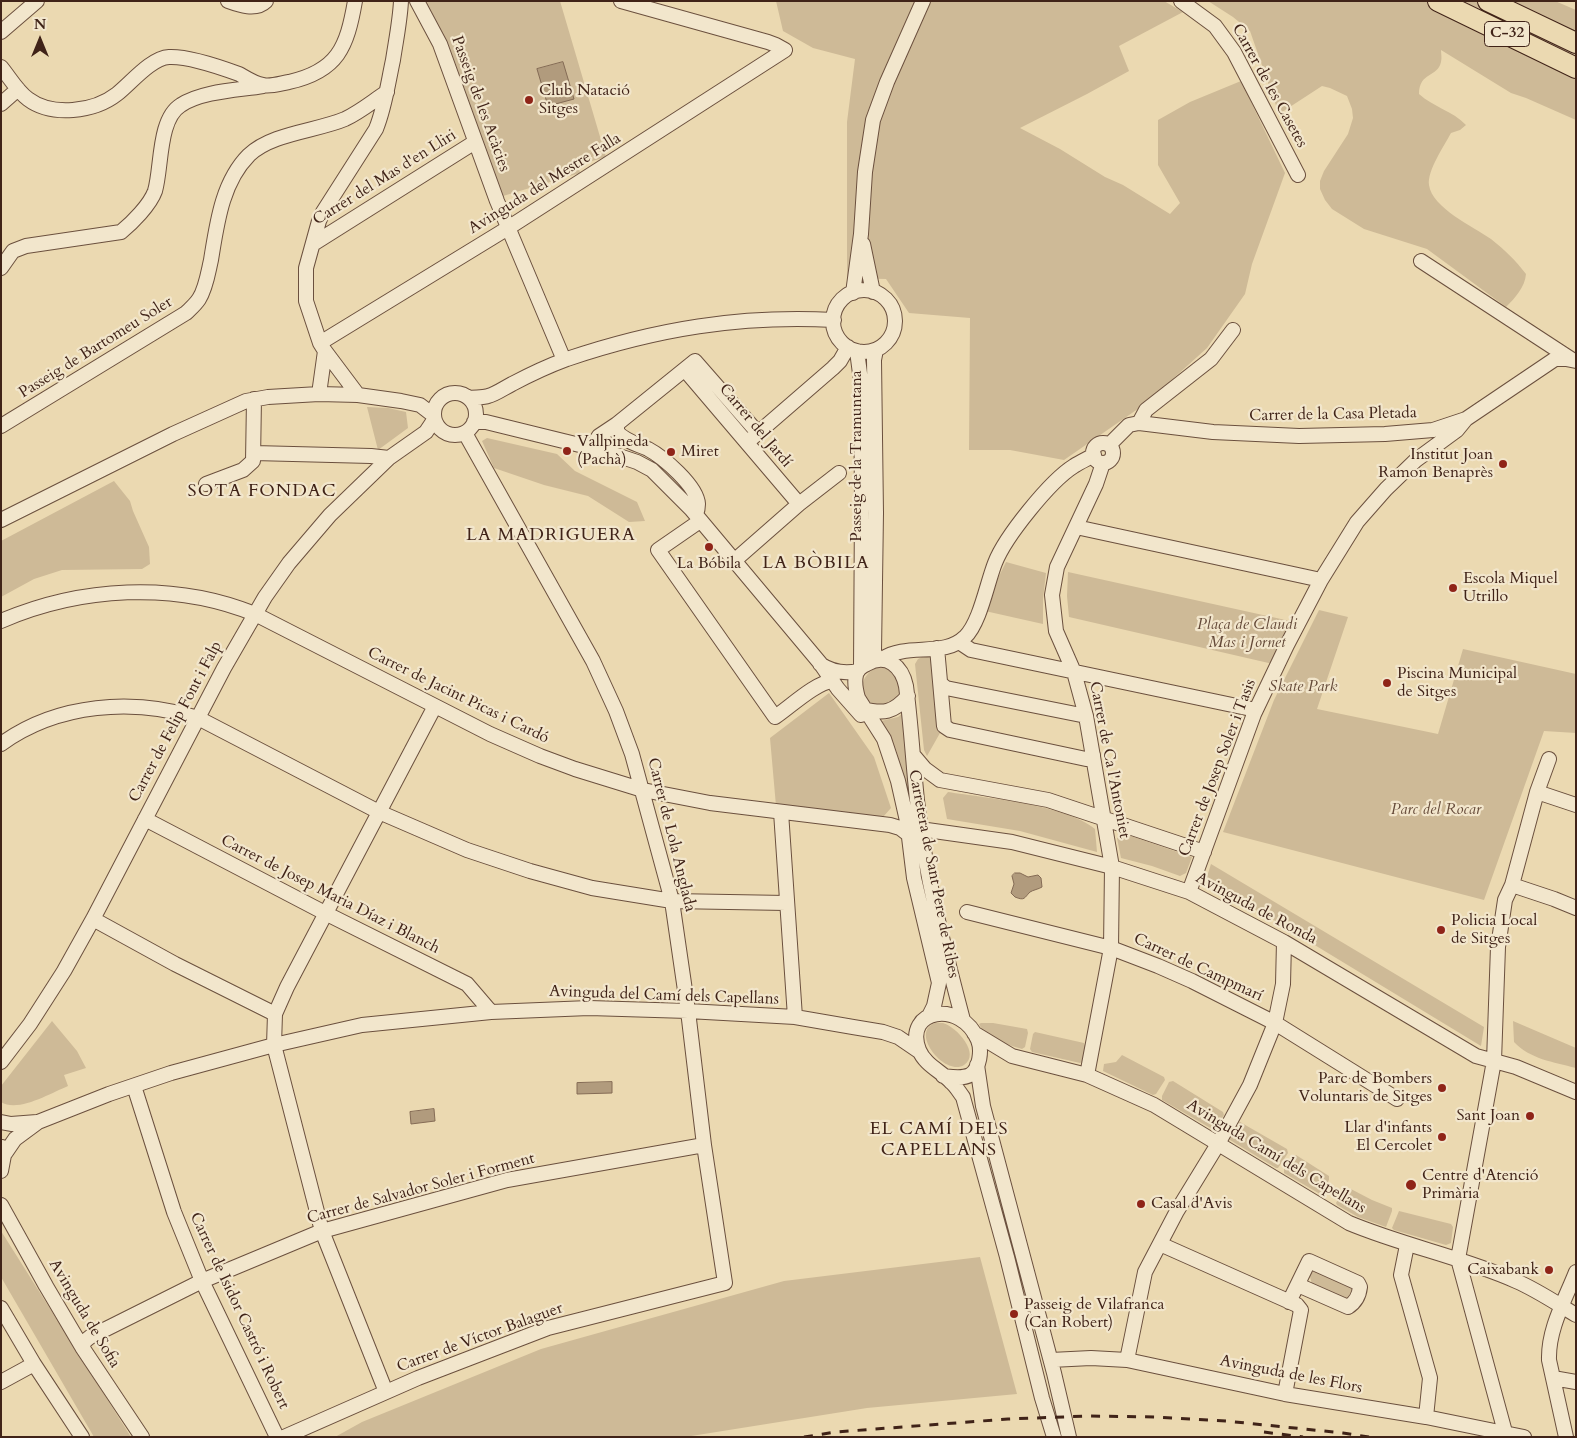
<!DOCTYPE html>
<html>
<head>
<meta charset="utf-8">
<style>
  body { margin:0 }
  #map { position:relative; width:1577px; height:1438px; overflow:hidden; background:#ebd9b1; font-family:Cardo,serif }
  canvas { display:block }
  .frame { position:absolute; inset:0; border:2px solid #402318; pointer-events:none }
  .north { position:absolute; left:15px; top:15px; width:50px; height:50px; -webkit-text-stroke:4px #f2e6cc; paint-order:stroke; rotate:0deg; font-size:14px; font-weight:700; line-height:20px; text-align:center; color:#402318 }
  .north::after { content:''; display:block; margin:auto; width:18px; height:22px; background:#402318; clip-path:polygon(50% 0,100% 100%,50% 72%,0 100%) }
</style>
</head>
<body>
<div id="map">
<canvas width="1577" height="1438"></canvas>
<div class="frame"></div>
<div class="north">N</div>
</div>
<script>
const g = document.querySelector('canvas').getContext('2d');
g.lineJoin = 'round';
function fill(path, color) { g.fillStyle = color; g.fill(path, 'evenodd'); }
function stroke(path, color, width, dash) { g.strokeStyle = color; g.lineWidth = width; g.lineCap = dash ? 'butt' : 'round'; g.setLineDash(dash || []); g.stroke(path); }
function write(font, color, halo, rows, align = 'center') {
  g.font = font + ' Cardo,serif'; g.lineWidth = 4.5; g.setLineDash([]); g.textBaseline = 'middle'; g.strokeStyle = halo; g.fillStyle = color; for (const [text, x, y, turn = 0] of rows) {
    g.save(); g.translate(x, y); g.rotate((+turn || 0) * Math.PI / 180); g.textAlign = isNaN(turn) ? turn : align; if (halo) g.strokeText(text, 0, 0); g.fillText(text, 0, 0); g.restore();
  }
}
const green = new Path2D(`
  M 422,1 L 560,1 L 606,157 L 578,165 L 580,173 L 503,196 L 449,46 L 443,33 Z
  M 776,1 L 1164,1 L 1183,12 L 1119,46 L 1129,71 L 1087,94 L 1020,128 L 1060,149 L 1105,177 L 1123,185 L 1170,214 L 1180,203 L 1158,165 L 1158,120 L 1190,102 L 1241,81 L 1285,173 L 1252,264 L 1245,294 L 1207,348 L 1145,404 L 1064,460 L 1010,450 L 969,450 L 970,318 L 909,313 L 886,279 L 847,278 L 847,122 L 855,59 L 813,48 L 783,31 Z
  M 1208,1 L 1555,1 L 1576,10 L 1576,120 L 1526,98 L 1511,93 L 1441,50 C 1441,53 1442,58 1441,62 C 1438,77 1419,72 1419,94 C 1433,107 1453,111 1466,125 L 1460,130 L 1451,133 C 1444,146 1427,171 1429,185 C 1432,208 1474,227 1491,239 C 1505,250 1516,261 1526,274 C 1525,287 1515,298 1506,307 L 1427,249 L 1364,229 L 1332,209 L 1325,200 L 1320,189 L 1320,181 L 1324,171 L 1348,134 L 1353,118 L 1352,109 L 1347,96 L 1330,88 L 1322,86 L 1279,114 L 1250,31 L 1233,17 Z
  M 367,407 L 388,408 L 406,412 L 408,428 L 378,450 Z
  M 487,438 L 557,454 L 575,471 L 637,502 L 645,521 L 629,522 L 588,496 L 544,485 L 494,468 L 482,441 Z
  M 114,481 L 130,501 L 133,511 L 149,547 L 150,564 L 142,569 L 62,570 L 34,579 L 1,597 L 1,541 Z
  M 1006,562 L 1046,573 L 1043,599 L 1043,624 L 985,611 L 997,580 Z
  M 1068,572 L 1290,621 L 1273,664 L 1069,617 L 1067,596 Z
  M 1319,610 L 1348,617 L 1317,709 L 1438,734 L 1463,649 L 1576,674 L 1576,733 L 1544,731 L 1484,900 L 1223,832 L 1274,700 Z
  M 924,656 L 930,658 L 933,663 L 938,730 L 940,733 L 927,756 L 924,750 L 915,664 L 918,659 Z
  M 876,668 C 894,666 896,677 901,691 L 894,703 L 875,706 C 858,697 858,677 876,668 Z
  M 829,693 L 874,757 L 891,808 L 883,817 L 776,806 L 770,738 Z
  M 904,712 L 911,791 L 908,792 L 896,750 L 880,723 L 881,721 L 898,717 Z
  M 948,792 C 986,798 1067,805 1095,829 L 1097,852 L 1020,831 L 947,819 L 943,798 Z
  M 1125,834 L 1192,857 L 1186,873 L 1180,876 L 1152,866 L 1121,858 L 1117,838 Z
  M 1211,864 L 1484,1027 L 1481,1046 L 1262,913 L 1204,886 Z
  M 52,1021 L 77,1051 L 86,1068 L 64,1075 L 68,1086 C 51,1093 18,1113 1,1102 L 1,1086 Z
  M 1513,1021 L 1576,1048 L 1576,1068 C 1553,1062 1530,1059 1514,1042 Z
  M 935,1023 C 938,1023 941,1023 943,1023 C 957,1027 981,1054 964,1065 C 945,1077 909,1032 935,1023 Z
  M 981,1023 L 993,1023 L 1027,1029 L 1028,1033 L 1025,1047 L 1022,1049 C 1007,1044 986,1040 979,1024 Z
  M 1035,1032 L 1084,1043 L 1085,1046 L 1082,1062 L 1080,1063 L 1032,1052 L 1030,1049 L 1033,1034 Z
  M 1122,1055 L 1164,1077 L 1165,1080 L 1156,1094 L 1153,1095 L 1103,1071 L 1104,1064 L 1116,1062 Z
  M 1173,1081 L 1223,1112 L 1224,1115 L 1215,1129 L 1212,1129 L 1162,1100 L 1162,1096 L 1169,1082 Z
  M 1240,1122 L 1287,1149 L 1288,1153 L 1278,1168 L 1276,1168 L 1230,1140 C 1230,1135 1235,1125 1240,1122 Z
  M 1296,1155 L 1329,1176 L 1329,1180 L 1320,1194 L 1284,1173 L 1284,1169 L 1293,1156 Z
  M 1345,1188 L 1349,1188 L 1372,1200 L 1392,1208 L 1392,1211 L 1386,1227 L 1358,1217 L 1337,1205 L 1336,1203 Z
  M 1399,1211 L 1451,1224 L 1453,1227 L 1451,1243 L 1446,1245 L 1394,1230 L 1392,1228 Z
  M 1,1231 L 131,1437 L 94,1437 L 1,1277 Z
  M 980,1257 L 1017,1394 L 867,1408 L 685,1437 L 335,1437 L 362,1422 L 541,1349 L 784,1281 Z
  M 1316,1270 L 1352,1286 L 1353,1292 L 1350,1298 L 1343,1299 L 1312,1284 L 1310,1277 L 1311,1273 Z`);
const water = new Path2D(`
  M 563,62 L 574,99 L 548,106 L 537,69 Z
  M 1015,873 L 1020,873 L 1028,877 L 1038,875 L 1041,878 L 1042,887 C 1039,889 1033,890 1030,892 C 1024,898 1025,901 1015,897 L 1011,893 L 1014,884 L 1012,876 Z
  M 612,1082 L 612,1093 L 577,1094 L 577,1083 Z
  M 434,1109 L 435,1121 L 411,1124 L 410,1112 Z`);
const minor = new Path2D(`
  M 228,1 C 239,5 256,11 266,1
  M 417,1 L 440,44 L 497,201 L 564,360
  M 1181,1 L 1215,26 L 1234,52 L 1298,175
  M 1,32 L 37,1
  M 1,67 C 10,78 17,91 28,99 C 52,117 94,112 117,94 C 131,83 151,58 169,57 C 189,56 220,67 239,74 C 246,78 255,84 263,85 C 270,87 282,83 289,82 C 338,71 347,47 355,1
  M 1,104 L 18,89
  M 313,244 L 475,142
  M 863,244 L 873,292
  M 1421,261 L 1571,359
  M 1,268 L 13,251 L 26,246 L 121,232 C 132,223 150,205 155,191 C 162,167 158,119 181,105 C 202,91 239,90 263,86
  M833 321a31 31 0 1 1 62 0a31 31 0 1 1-62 0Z
  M 853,293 L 861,234 L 865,172 L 873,120 L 887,82 L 923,1
  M 320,343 L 508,228 L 785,50 L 776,45 L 768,42 L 621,1
  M 876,350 L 874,360 L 876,513 L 874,652 L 878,659
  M 857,351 L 861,381 L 862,503 L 861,667
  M 685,370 L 799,504
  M434 414a21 21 0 1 1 42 0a21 21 0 1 1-42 0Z
  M 319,394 L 325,351
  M 358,395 L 325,351 L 320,343 L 306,301 L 306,268 L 319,221 L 323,212 L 376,129 C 385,107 388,83 393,60 C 396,40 400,21 401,1
  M 469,398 C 475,397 483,398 488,396 C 496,394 504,388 512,384 C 529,375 548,366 567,359 C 656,329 740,315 834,320
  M 474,422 L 486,422 L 604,451 L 637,462 L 652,470 L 691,509 L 820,663 L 838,689 L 861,715
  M 1139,423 L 1146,410 L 1211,359 L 1233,330
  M 617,424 L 695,361 L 758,433
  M 1,426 L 186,313 C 190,309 195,305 199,299 C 206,288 208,273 211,260 C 217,223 222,182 249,155 C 272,133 317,131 345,119 C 360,112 373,101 387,92
  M 617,432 C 625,441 637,444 648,449 C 663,457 697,486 698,504 C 698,507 697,512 696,515
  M 751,439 L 833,368 L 840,361 L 848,347
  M1093 453a10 10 0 1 1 20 0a10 10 0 1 1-20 0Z
  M 1109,445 L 1129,425 L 1139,423 L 1213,432 L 1299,436 L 1385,434 L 1433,430 L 1466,419 L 1555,359 L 1566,359 L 1576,361
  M 591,448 L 599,436 L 617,424 L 617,430
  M 254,453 L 371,456 L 389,458
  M 206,484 L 243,470 L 253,461 L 254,399
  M 1,520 L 173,434 L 246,401 L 268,397 L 319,394 L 358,395 L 401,401 L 420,405 L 433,415
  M 700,521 L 658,550 L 775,717 C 790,707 816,682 833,681
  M 1076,527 L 1321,580
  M 734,561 L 799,504 L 839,473
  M 1,621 C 80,587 174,581 255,614 L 490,734 L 540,756 L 575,769 L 643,790 L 710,803 L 890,825 L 900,828 L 909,835
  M 959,642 L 971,650 L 1256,710
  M 937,648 L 944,726 L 950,730 L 1086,759 L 1093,755
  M 882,659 C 907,642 944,658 965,637 C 980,623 987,583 995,563 C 1005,537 1050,481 1074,466 C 1080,462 1087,459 1094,455
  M 820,664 C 832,672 844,674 858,671
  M 941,684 L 946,688 L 1086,716
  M 862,709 C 884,714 893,713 908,696
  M 1,744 C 58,703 133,698 198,718 L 379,812 L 467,850 L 530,871 L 592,888 L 672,901 L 786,903
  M 914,756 L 925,769 L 940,780 L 1048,800 L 1204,852
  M 1537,792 L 1576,805
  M 781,812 L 795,1017
  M 145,819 L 325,913 L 467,984 L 491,1012
  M 922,831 L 927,830 L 1012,842 L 1112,867 L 1189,892 L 1284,942 L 1476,1056 L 1516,1067 L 1576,1092
  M 1512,885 L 1554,899 L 1576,908
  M 1189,892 L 1254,714 L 1287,645 L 1321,580 L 1357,522 L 1386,489 L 1416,460 L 1457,430 L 1466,419
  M 967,912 L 1111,948 L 1158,966 L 1192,981 L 1275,1023 L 1397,1099
  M 93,919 L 175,964 L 275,1014
  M 929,1016 L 934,1006 L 939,983 L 914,878 L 907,821 L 898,781 L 884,739 L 858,698 C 856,691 854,683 856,675 C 857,670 862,666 867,664 C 887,652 902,667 906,686 C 911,724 913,762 917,800 C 925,874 944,948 963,1020
  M 974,1033 L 1012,1056 L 1087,1075 L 1154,1105 L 1349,1223 C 1404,1246 1462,1257 1516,1281 C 1537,1290 1556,1303 1576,1315
  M 1,1062 L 30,1024 L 64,971 L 93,919 L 224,668 L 265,597 L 289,563 L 330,515 L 389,458 L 426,432 L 434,420
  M 977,1065 L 983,1106 L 1054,1373 L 1069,1437
  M 1087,1075 L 1111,948 L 1112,867 L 1086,716 L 1074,672 L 1056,631 L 1052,595 L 1057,567 L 1096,484 L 1103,463
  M 943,1076 C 952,1077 962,1079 970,1075 C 980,1069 982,1050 978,1040 C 961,999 903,1009 919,1050 C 925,1065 941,1071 951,1082 C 956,1086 959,1092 963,1097 L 1007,1257 L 1042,1398 L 1054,1437
  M 134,1086 L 174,1212 L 202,1281 L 277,1437
  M 1,1122 L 11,1124 L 37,1122
  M 4,1155 L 15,1139 L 38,1122 L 109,1094 L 171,1073 L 274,1045 L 362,1025 L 491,1012 L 589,1008 L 688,1011 L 795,1017 L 853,1027 L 883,1032 L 898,1037 L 920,1052
  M 1,1171 L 4,1155 L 2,1147
  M 1,1205 L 46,1286 L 82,1347 L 142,1437
  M 1160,1244 L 1297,1305 L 1301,1310 L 1285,1394
  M 1407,1245 L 1401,1275 L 1430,1378 L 1426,1417
  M 1289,1302 L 1309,1261 L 1358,1283 L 1360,1287 C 1359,1296 1356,1302 1348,1307 L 1298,1285
  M 1,1308 L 34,1364 L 82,1437
  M 82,1347 L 85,1341 L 90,1337 L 202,1281 L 322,1231 L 507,1180 L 704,1145
  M 1051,1360 L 1091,1358 L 1127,1360 L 1285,1394 L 1426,1417 L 1524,1437
  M 1127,1360 L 1145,1272 L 1177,1211 L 1218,1144 L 1250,1085 L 1275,1023 L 1283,984 L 1284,942
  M 1553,1378 L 1576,1382
  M 1,1382 L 34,1364
  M 386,1392 L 322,1231 L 274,1045 L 275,1014 L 287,987 L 435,706
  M 1505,1432 L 1458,1259 L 1494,1061 L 1498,947 L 1505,900 L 1512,885 L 1537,792 L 1549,759
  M 284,1437 L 418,1378 L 548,1328 L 725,1283 L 704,1145 L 688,1011 L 672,901 L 632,754 L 616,711 L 593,661 L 465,433
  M 1566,1437 L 1549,1360 C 1548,1329 1565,1300 1576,1272`);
const highway = new Path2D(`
  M 1438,1 L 1576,68
  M 1488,1 L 1576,43`);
const rail = new Path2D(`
  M 1264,1432 L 1303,1437
  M 804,1437 L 836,1432 L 1008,1419 L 1090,1416 L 1155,1417 L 1226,1421 L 1343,1433 L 1369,1437`);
const markers = [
  [529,100,5,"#8f2418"],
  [567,451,5,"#8f2418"],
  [671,452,5,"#8f2418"],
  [1503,464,5,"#8f2418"],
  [709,547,5,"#8f2418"],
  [1453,588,5,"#8f2418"],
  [1387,683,5,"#8f2418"],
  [1441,930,5,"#8f2418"],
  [1442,1088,5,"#8f2418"],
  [1530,1116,5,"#8f2418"],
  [1442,1137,5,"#8f2418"],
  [1411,1185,6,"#8f2418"],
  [1141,1204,5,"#8f2418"],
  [1549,1270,5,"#8f2418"],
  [1014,1314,5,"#8f2418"]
];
const shields = [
  [1507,34,45]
];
const shieldNames = [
  ["C-32",1507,34]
];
const streetNames = [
  ["Carrer de les Casetes",1269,86,61],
  ["Passeig de les Acàcies",480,104,70],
  ["Carrer del Mas d'en Lliri",385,178,-32],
  ["Avinguda del Mestre Falla",545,184,-32],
  ["Passeig de Bartomeu Soler",96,348,-32],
  ["Carrer de la Casa Pletada",1333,415,-1],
  ["Carrer del Jardí",755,426,50],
  ["Passeig de la Tramuntana",857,456,-90],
  ["Carrer de Jacint Picas i Cardó",458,696,26],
  ["Carrer de Felip Font i Falp",176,722,-62],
  ["Carrer de Ca l'Antoniet",1109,760,79],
  ["Carrer de Josep Soler i Tasis",1218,768,-69],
  ["Carrer de Lola Anglada",671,835,76],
  ["Carretera de Sant Pere de Ribes",933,874,79],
  ["Carrer de Josep Maria Díaz i Blanch",330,895,27],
  ["Avinguda de Ronda",1256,909,28],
  ["Carrer de Campmarí",1198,968,25],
  ["Avinguda del Camí dels Capellans",664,996,2],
  ["Avinguda Camí dels Capellans",1276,1157,31],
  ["Carrer de Salvador Soler i Forment",421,1189,-15],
  ["Carrer de Isidor Castró i Robert",239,1311,65],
  ["Avinguda de Sofia",84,1314,59],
  ["Carrer de Víctor Balaguer",480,1338,-20],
  ["Avinguda de les Flors",1291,1375,11]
];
const poiNames = [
  ["Club Natació",539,91],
  ["Sitges",539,109],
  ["Vallpineda",577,442],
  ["(Pachà)",577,460],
  ["Miret",681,452],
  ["Institut Joan",1493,455,"right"],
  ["Ramon Benaprès",1493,473,"right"],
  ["La Bóbila",709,564,"center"],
  ["Escola Miquel",1463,579],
  ["Utrillo",1463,597],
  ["Piscina Municipal",1397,674],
  ["de Sitges",1397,692],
  ["Policia Local",1451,921],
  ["de Sitges",1451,939],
  ["Parc de Bombers",1432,1079,"right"],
  ["Voluntaris de Sitges",1432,1097,"right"],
  ["Sant Joan",1520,1116,"right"],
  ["Llar d'infants",1432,1128,"right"],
  ["El Cercolet",1432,1146,"right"],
  ["Centre d'Atenció",1422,1176],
  ["Primària",1422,1194],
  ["Casal d'Avis",1151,1204],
  ["Caixabank",1539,1270,"right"],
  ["Passeig de Vilafranca",1024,1305],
  ["(Can Robert)",1024,1323]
];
const parkNames = [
  ["Plaça de Claudi",1247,625],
  ["Mas i Jornet",1247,643],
  ["Skate Park",1303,687],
  ["Parc del Rocar",1436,810]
];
const neighbourhoodNames = [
  ["SOTA FONDAC",262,492],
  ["LA MADRIGUERA",551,536],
  ["LA BÒBILA",816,564],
  ["EL CAMÍ DELS",939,1130],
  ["CAPELLANS",939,1151]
];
fill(green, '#ceba97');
fill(water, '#b19b7d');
stroke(water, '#846b55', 1);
stroke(minor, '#6b503e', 16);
stroke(highway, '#402318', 22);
stroke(minor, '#f2e6cc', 14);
stroke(highway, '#ebd9b1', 20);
stroke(rail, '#402318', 3, [9, 9]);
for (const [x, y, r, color] of markers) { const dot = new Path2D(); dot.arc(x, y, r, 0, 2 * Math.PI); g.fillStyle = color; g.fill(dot); stroke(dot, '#f2e6cc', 2); }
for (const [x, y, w] of shields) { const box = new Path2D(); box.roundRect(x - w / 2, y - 12.5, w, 25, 4); g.fillStyle = '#f2e6cc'; g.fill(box); stroke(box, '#402318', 1); }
write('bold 15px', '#402318', null, shieldNames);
write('16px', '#402318', '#f2e6cc', streetNames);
write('16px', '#402318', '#f2e6cc', poiNames, 'left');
write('italic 16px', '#644938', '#f2e6cc', parkNames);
g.letterSpacing = '1px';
write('18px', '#402318', '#f2e6cc', neighbourhoodNames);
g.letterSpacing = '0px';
</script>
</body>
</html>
